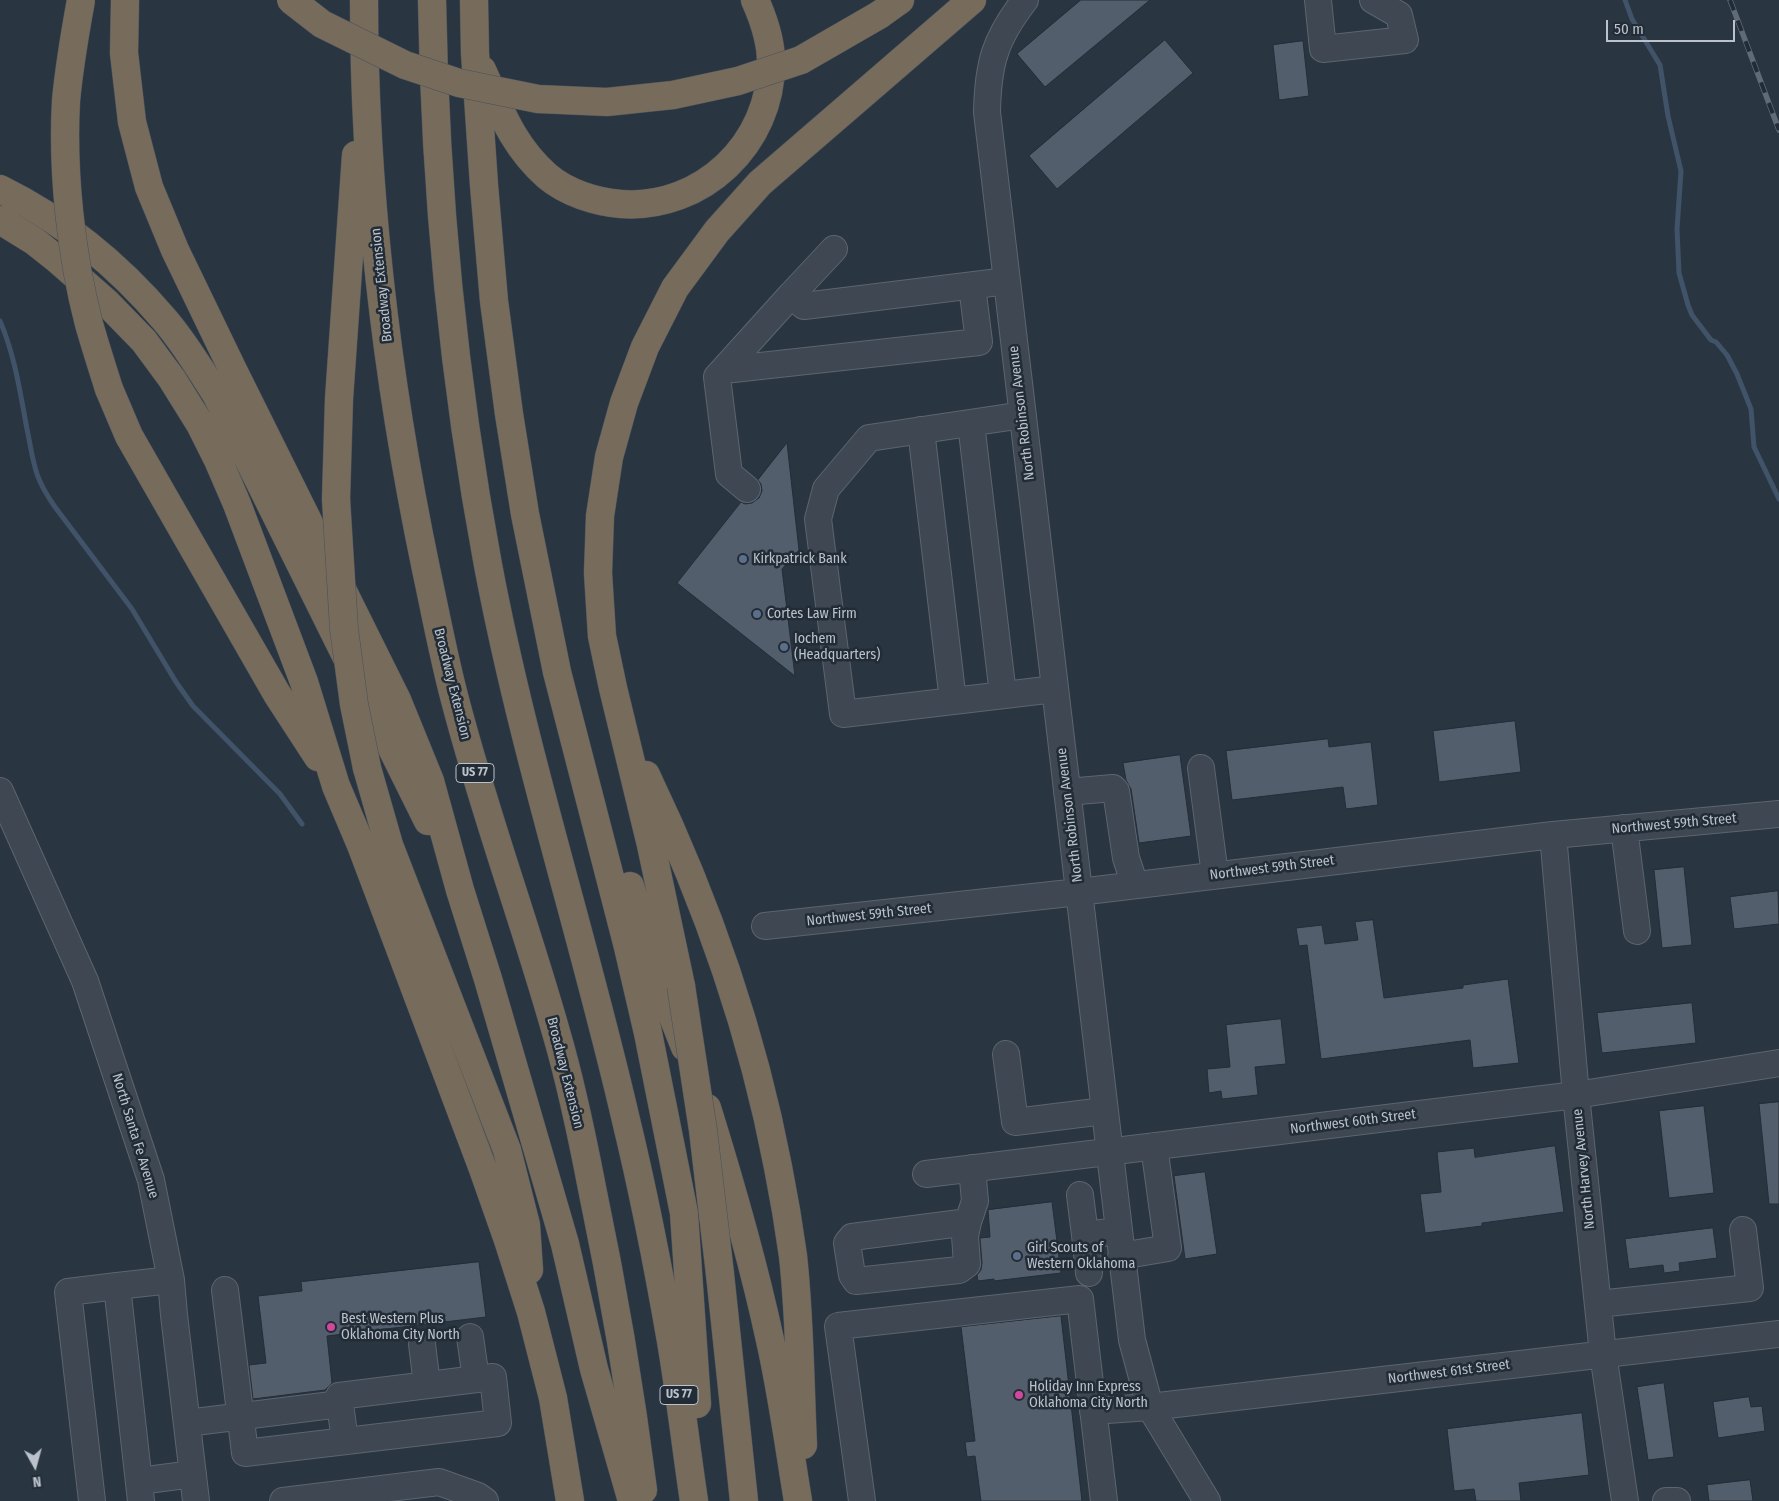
<!DOCTYPE html>
<html>
<head>
<meta charset="utf-8">
<style>
  body { margin:0 }
  #map { position:relative; width:1779px; height:1501px; overflow:hidden; background:#2a3542; font-family:"Fira Sans Condensed",sans-serif }
  canvas { display:block }
  .north { position:absolute; left:10px; top:1441px; width:50px; height:50px; -webkit-text-stroke:4px #222c37; paint-order:stroke; rotate:173deg; font-size:14px; font-weight:700; line-height:20px; text-align:center; color:#bbc2cb }
  .north::after { content:''; display:block; margin:auto; width:18px; height:22px; background:#bbc2cb; clip-path:polygon(50% 0,100% 100%,50% 72%,0 100%) }
  .scale { position:absolute; left:1606px; top:20px; width:129px; height:22px; box-sizing:border-box; border:2px solid #bbc2cb; border-top:0; padding-left:6px; font-size:15px; line-height:18px; white-space:nowrap; color:#bbc2cb; -webkit-text-stroke:4px #222c37; paint-order:stroke }
</style>
</head>
<body>
<div id="map">
<canvas width="1779" height="1501"></canvas>
<div class="north">N</div>
<div class="scale">50 m</div>
</div>
<script>
const g = document.querySelector('canvas').getContext('2d');
g.lineJoin = 'round';
function stroke(path, color, width, dash) { g.strokeStyle = color; g.lineWidth = width; g.lineCap = dash ? 'butt' : 'round'; g.setLineDash(dash || []); g.stroke(path); }
function fill(path, color) { g.fillStyle = color; g.fill(path, 'evenodd'); }
function write(font, color, halo, rows, align = 'center') {
  g.font = font + ' "Fira Sans Condensed",sans-serif'; g.lineWidth = 5; g.setLineDash([]); g.textBaseline = 'middle'; g.strokeStyle = halo; g.fillStyle = color; for (const [text, x, y, turn = 0] of rows) {
    g.save(); g.translate(x, y); g.rotate((+turn || 0) * Math.PI / 180); g.textAlign = isNaN(turn) ? turn : align; if (halo) g.strokeText(text, 0, 0); g.fillText(text, 0, 0); g.restore();
  }
}
const stream = new Path2D(`
  M 1625,0 L 1632,19 L 1660,65 L 1668,116 L 1681,171 L 1677,229 L 1679,273 L 1688,305 L 1692,315 L 1711,340 L 1716,342 L 1727,355 L 1737,374 L 1751,409 L 1754,447 L 1779,499
  M 0,321 C 15,356 20,392 27,429 C 30,443 32,459 37,474 C 41,486 48,497 55,507 L 132,609 L 176,682 L 193,706 L 280,794 L 302,824`);
const building = new Path2D(`
  M 1081,0 L 1150,0 L 1045,87 L 1017,54 Z
  M 1165,40 L 1193,73 L 1057,189 L 1029,156 Z
  M 1303,41 L 1309,96 L 1279,100 L 1273,45 Z
  M 787,443 L 799,550 L 782,569 L 795,676 L 677,583 L 741,502 L 745,504 L 752,503 L 759,498 L 762,491 L 761,484 L 758,480 Z
  M 1515,721 L 1521,772 L 1439,782 L 1433,731 Z
  M 1328,739 L 1329,747 L 1371,742 L 1378,805 L 1346,809 L 1343,787 L 1232,800 L 1226,751 Z
  M 1180,755 L 1191,836 L 1139,843 L 1131,789 L 1126,780 L 1123,763 Z
  M 1684,867 L 1692,945 L 1662,948 L 1654,870 Z
  M 1778,891 L 1779,924 L 1734,929 L 1730,897 Z
  M 1373,920 L 1384,998 L 1463,988 L 1463,985 L 1508,979 L 1519,1063 L 1473,1068 L 1470,1040 L 1321,1059 L 1307,945 L 1299,946 L 1296,928 L 1322,925 L 1325,944 L 1358,940 L 1355,922 Z
  M 1692,1003 L 1696,1043 L 1602,1053 L 1597,1013 Z
  M 1281,1019 L 1286,1064 L 1255,1067 L 1258,1095 L 1222,1099 L 1221,1091 L 1209,1093 L 1207,1069 L 1230,1067 L 1226,1025 Z
  M 1779,1102 L 1779,1204 L 1769,1204 L 1759,1104 Z
  M 1704,1106 L 1714,1193 L 1669,1198 L 1659,1111 Z
  M 1555,1146 L 1564,1212 L 1482,1223 L 1482,1226 L 1425,1233 L 1420,1194 L 1441,1192 L 1437,1152 L 1474,1148 L 1475,1157 Z
  M 1205,1172 L 1217,1254 L 1185,1259 L 1174,1176 Z
  M 1052,1202 L 1061,1273 L 994,1281 L 994,1279 L 978,1281 L 977,1275 L 981,1270 L 982,1263 L 980,1238 L 990,1237 L 988,1210 Z
  M 1713,1228 L 1717,1258 L 1679,1263 L 1680,1271 L 1664,1273 L 1663,1265 L 1629,1269 L 1625,1239 Z
  M 479,1262 L 486,1317 L 327,1336 L 332,1383 L 325,1390 L 253,1399 L 249,1365 L 266,1363 L 258,1296 L 302,1291 L 301,1282 Z
  M 1061,1316 L 1082,1501 L 981,1501 L 975,1456 L 967,1457 L 965,1442 L 975,1441 L 961,1327 Z
  M 1664,1383 L 1674,1457 L 1648,1460 L 1637,1387 Z
  M 1749,1397 L 1751,1407 L 1762,1406 L 1765,1431 L 1718,1438 L 1713,1402 Z
  M 1582,1413 L 1589,1475 L 1519,1483 L 1521,1501 L 1476,1501 L 1474,1489 L 1454,1491 L 1447,1429 Z
  M 1750,1480 L 1753,1501 L 1709,1501 L 1707,1485 Z`);
const minor = new Path2D(`
  M 1025,0 C 995,39 988,63 987,112 L 1132,1340 L 1150,1407 L 1207,1501
  M 1318,0 L 1323,49 L 1405,40 L 1399,15 L 1373,0
  M 791,295 L 834,249
  M 724,370 L 979,342 L 972,286
  M 1023,415 L 869,438 L 826,489 L 818,519 L 843,714 L 1055,689
  M 971,423 L 1003,695
  M 921,430 L 953,701
  M 747,489 L 729,474 L 717,377 L 791,295 L 804,306 L 1007,281
  M 1201,768 L 1215,875
  M 0,791 L 85,981 L 151,1180 L 171,1280 L 174,1315 L 196,1501
  M 1067,792 L 1113,788 L 1116,791 L 1126,858 L 1135,885
  M 1624,828 L 1637,931
  M 1553,835 L 1576,1095 L 1603,1354 L 1625,1501
  M 765,926 L 1079,892 L 1553,835 L 1779,814
  M 1006,1054 L 1015,1122 L 1104,1111
  M 926,1174 L 1576,1095 L 1779,1063
  M 1080,1195 L 1085,1235
  M 968,1222 L 852,1237 L 847,1243 L 852,1275 L 856,1281 L 959,1270 L 967,1264 L 965,1236 L 968,1222 L 975,1201 L 972,1168
  M 1121,1256 L 1168,1248 L 1154,1146
  M 1089,1273 L 1085,1235 L 1118,1231
  M 117,1286 L 171,1280
  M 225,1290 L 245,1453 L 498,1423 L 493,1377 L 339,1396 L 345,1441
  M 1598,1304 L 1750,1288 L 1743,1230
  M 470,1337 L 476,1379
  M 422,1344 L 427,1385
  M 1093,1411 L 1150,1407 L 1779,1334
  M 187,1423 L 340,1404
  M 139,1481 L 193,1474
  M 92,1501 L 68,1292 L 117,1286 L 141,1501
  M 283,1501 L 439,1482 L 478,1496 L 485,1501
  M 862,1501 L 838,1326 L 1080,1299 L 1104,1501
  M 1666,1501 L 1677,1501`);
const highway = new Path2D(`
  M 125,0 L 124,53 L 132,122 L 149,187 L 175,250 L 232,368 L 397,700 L 430,781 L 460,890 L 488,979 L 565,1244 L 594,1369 L 632,1501
  M 364,0 C 364,191 387,382 426,569 C 435,611 443,654 454,696 C 483,809 524,919 556,1032 C 571,1083 582,1136 592,1188 C 613,1288 630,1388 643,1490
  M 432,0 C 435,190 453,378 488,565 C 523,751 582,931 625,1116 C 643,1190 658,1266 671,1341 C 680,1394 686,1448 694,1501
  M 474,0 L 475,53 L 484,185 L 494,301 L 509,414 L 525,514 L 557,672 L 628,947 L 648,1033 L 684,1213 L 697,1404
  M 879,15 L 900,0
  M 482,70 C 501,111 512,145 547,176 C 567,193 596,202 621,204 C 702,210 772,143 771,62 C 771,40 764,20 755,0
  M 0,189 C 63,220 119,266 164,319 C 184,342 200,369 216,394 L 428,821
  M 0,220 L 34,241 L 58,260 L 107,303 L 144,341 L 172,379 L 200,424 L 218,460 L 237,504 L 304,682 L 336,786 L 361,845 L 483,1169 L 508,1240 L 531,1312 L 553,1398 L 570,1501
  M 109,389 L 129,436 L 277,694 L 318,757
  M 336,499 L 339,399 L 356,155
  M 367,768 L 389,845 L 507,1150 L 526,1225 L 529,1270
  M 646,775 C 706,900 752,1031 778,1167 C 784,1197 789,1227 793,1256 C 800,1319 800,1382 803,1445
  M 630,886 L 668,1004 L 685,1047
  M 681,986 L 651,845 L 613,688 L 602,636 L 598,573 L 600,516 L 609,457 L 624,403 L 645,347 L 675,288 L 717,231 L 760,183 L 972,0
  M 707,1108 C 731,1185 753,1261 770,1340 C 782,1393 789,1447 798,1501
  M 720,1274 L 744,1501`);
const rail = new Path2D(`
  M 1730,0 L 1779,130`);
const highwayBridge = new Path2D(`
  M 81,0 C 75,33 69,68 66,101 C 62,172 71,255 89,324 C 95,345 102,367 109,389
  M 291,0 L 322,24 L 405,65 L 459,83 L 538,99 L 607,102 L 673,95 L 738,81 L 801,60 L 879,15
  M 336,499 L 344,629 L 354,704 L 367,768
  M 681,986 L 703,1130 L 720,1274`);
const markers = [
  [743,559,5,"#5c6f8a"],
  [757,614,5,"#5c6f8a"],
  [784,647,5,"#5c6f8a"],
  [1017,1256,5,"#5c6f8a"],
  [331,1327,5,"#d1479c"],
  [1019,1395,5,"#d1479c"]
];
const shields = [
  [475,773,38],
  [679,1395,38]
];
const shieldNames = [
  ["US 77",475,773],
  ["US 77",679,1395]
];
const streetNames = [
  ["Broadway Extension",382,285,-96],
  ["North Robinson Avenue",1022,413,-97],
  ["Broadway Extension",452,684,76],
  ["North Robinson Avenue",1070,815,-97],
  ["Northwest 59th Street",1674,824,-5],
  ["Northwest 59th Street",1272,868,-7],
  ["Northwest 59th Street",869,915,-6],
  ["Broadway Extension",565,1073,76],
  ["Northwest 60th Street",1353,1122,-7],
  ["North Santa Fe Avenue",135,1136,73],
  ["North Harvey Avenue",1584,1169,-96],
  ["Northwest 61st Street",1449,1372,-7]
];
const poiNames = [
  ["Kirkpatrick Bank",753,559],
  ["Cortes Law Firm",767,614],
  ["Iochem",794,639],
  ["(Headquarters)",794,655],
  ["Girl Scouts of",1027,1248],
  ["Western Oklahoma",1027,1264],
  ["Best Western Plus",341,1319],
  ["Oklahoma City North",341,1335],
  ["Holiday Inn Express",1029,1387],
  ["Oklahoma City North",1029,1403]
];
stroke(stream, '#415369', 5);
fill(building, '#535e6c');
stroke(building, '#242e39', 1);
stroke(minor, '#5c656f', 28);
stroke(highway, '#48525c', 29);
stroke(minor, '#3e4752', 26);
stroke(highway, '#776b5b', 28);
stroke(rail, '#606b78', 5.5);
stroke(rail, '#222c37', 4, [11]);
stroke(highwayBridge, '#48525c', 29, []);
stroke(highwayBridge, '#776b5b', 28);
for (const [x, y, r, color] of markers) { const dot = new Path2D(); dot.arc(x, y, r, 0, 2 * Math.PI); g.fillStyle = color; g.fill(dot); stroke(dot, '#222c37', 2); }
for (const [x, y, w] of shields) { const box = new Path2D(); box.roundRect(x - w / 2, y - 9.5, w, 19, 4); g.fillStyle = '#222c37'; g.fill(box); stroke(box, '#bbc2cb', 1); }
write('bold 12px', '#bbc2cb', null, shieldNames);
write('14px', '#bbc2cb', '#222c37', streetNames);
write('14px', '#bbc2cb', '#222c37', poiNames, 'left');
</script>
</body>
</html>
